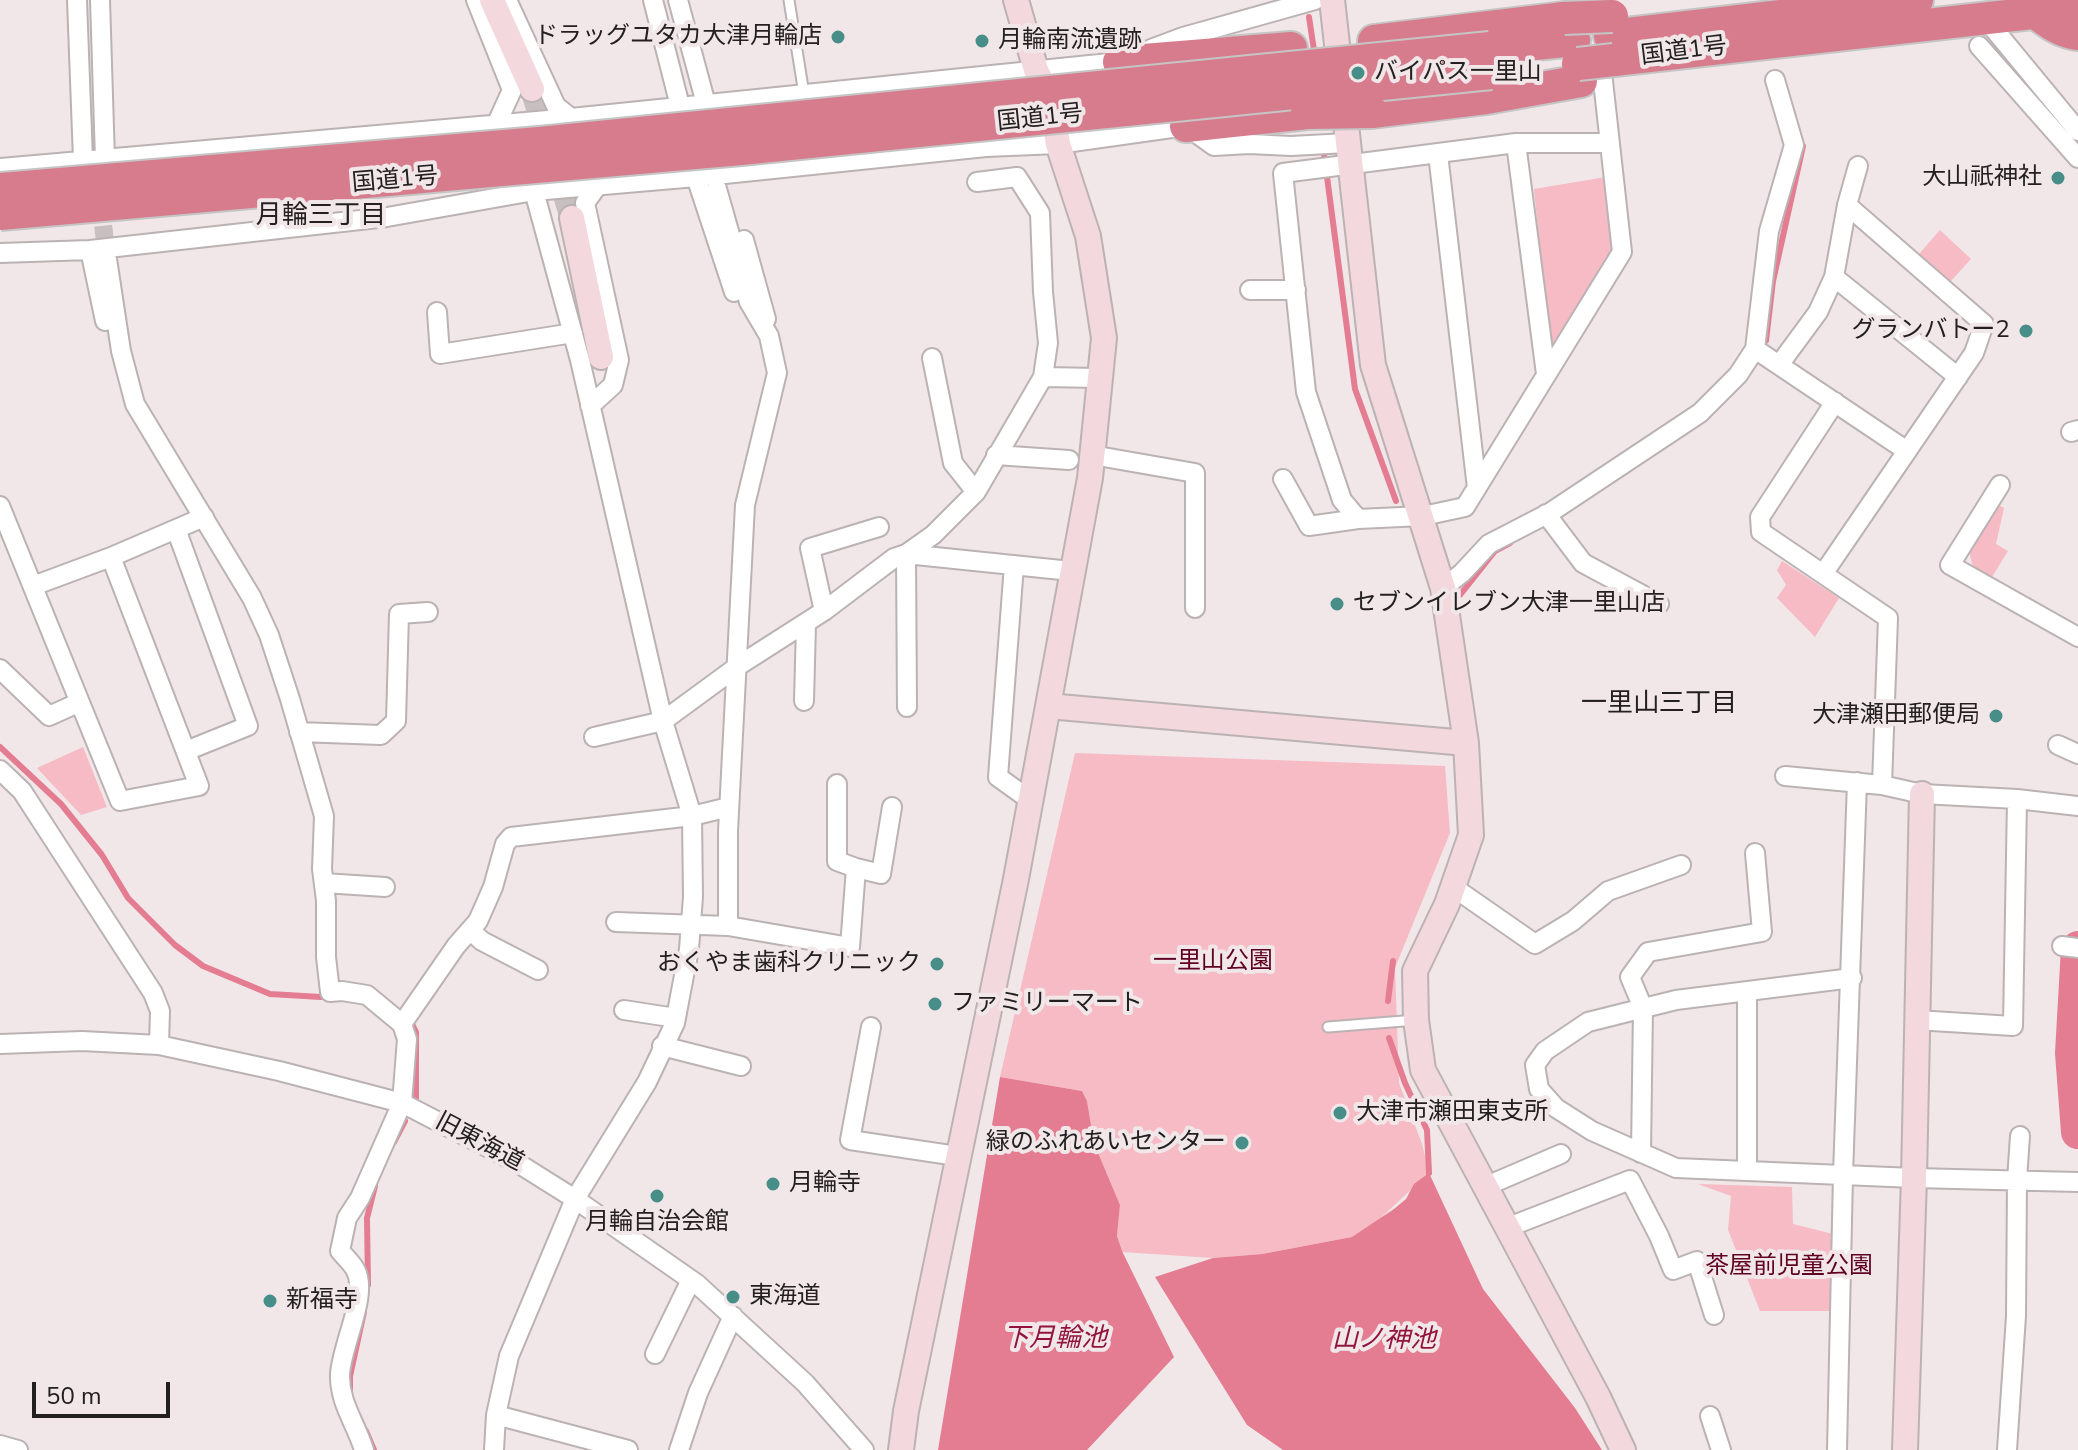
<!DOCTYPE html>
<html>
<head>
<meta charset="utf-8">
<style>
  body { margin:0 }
  #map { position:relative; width:2078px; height:1450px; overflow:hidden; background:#f1e7e9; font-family:"Nunito Sans",sans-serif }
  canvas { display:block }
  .scale { position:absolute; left:32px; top:1382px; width:138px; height:36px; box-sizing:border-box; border:4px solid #242021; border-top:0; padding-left:10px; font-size:24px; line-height:28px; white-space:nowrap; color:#242021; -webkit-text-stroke:6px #f1e7e9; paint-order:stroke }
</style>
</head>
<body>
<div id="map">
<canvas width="2078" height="1450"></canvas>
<div class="scale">50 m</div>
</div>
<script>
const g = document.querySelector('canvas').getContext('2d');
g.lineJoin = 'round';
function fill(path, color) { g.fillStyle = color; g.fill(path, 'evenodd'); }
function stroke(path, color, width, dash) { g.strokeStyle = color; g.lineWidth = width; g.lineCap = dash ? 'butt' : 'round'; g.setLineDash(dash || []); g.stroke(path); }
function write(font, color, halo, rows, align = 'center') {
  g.font = font + ' "Nunito Sans","Noto Sans JP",sans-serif'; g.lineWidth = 8; g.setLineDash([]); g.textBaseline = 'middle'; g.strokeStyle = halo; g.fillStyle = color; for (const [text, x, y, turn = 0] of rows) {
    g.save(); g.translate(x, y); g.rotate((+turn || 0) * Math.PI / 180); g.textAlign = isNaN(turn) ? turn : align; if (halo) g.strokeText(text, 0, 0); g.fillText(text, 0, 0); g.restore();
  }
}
const green = new Path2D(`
  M 1612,176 L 1609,216 L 1622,252 L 1550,354 L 1534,189 Z
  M 1940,230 L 1971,259 L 1950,282 L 1919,254 Z
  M 1996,503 L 2004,508 L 1996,544 L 2008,551 L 1992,577 L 1973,567 L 1969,552 Z
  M 1782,561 L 1839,598 L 1815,637 L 1777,598 L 1786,585 L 1777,570 Z
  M 83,747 L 107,807 L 81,815 L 37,768 Z
  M 1075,753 L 1445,766 L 1450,833 L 1395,968 L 1399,1083 L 1422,1144 L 1429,1173 L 1372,1226 L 1352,1237 L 1262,1254 L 1213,1258 L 1122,1252 L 1117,1236 L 1120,1205 L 1094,1143 L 1087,1101 L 1082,1091 L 1000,1077 Z
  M 1698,1184 L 1792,1187 L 1793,1224 L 1833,1234 L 1840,1311 L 1760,1311 L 1728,1230 L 1731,1196 Z`);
const water = new Path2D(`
  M 1000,1077 L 1082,1091 L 1087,1101 L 1094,1143 L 1120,1205 L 1117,1236 L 1122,1251 L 1174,1357 L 1087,1450 L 938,1450 Z
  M 1429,1173 L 1483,1289 L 1575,1408 L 1602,1450 L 1283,1450 L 1247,1425 L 1155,1277 L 1213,1258 L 1262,1254 L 1352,1237 L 1394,1209 L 1406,1199 L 1414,1184 Z`);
const stream = new Path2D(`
  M 1309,17 L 1315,57
  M 1324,154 L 1355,389 L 1396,501
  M 1766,341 L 1773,281 L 1803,146
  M 1460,595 L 1495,551 L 1510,543
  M 0,747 L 61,804 L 102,855 L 128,898 L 175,945 L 203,966 L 270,994 L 321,997
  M 1388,1001 L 1393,961
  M 412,1024 L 416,1032 L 416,1099
  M 1389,1038 L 1405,1083 L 1427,1130 L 1429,1173
  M 394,1142 L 405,1121
  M 368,1285 L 367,1218 L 375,1186
  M 350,1395 L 350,1376 L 364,1312
  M 366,1431 L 374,1450`);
const river = new Path2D(`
  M 2078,948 L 2072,1053 L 2078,1132`);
const streetTunnel = new Path2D(`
  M 93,139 L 97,173
  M 100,199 L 107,259`);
const secondaryTunnel = new Path2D(`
  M 532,89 L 572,218`);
const lane = new Path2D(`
  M 789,0 L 804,94
  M 1328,1027 L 1416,1020`);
const street = new Path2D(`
  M 77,0 L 83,160
  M 100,0 L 105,160
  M 476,0 L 512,90 L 497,123
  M 507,0 L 556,106 L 571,118
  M 653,0 L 680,106
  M 678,0 L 706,104
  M 1984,17 L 2078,131
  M 1979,46 L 2078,158
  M 1151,49 L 1183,37 L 1315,0
  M 1600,54 L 1622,252 L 1465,507 L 1423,516 L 1358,519 L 1342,500 L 1306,392 L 1283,173 L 1516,143 L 1608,143
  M 1516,143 L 1546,374
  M 1438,154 L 1477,488
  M 0,168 L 571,118 L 1119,62 L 1127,58
  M 696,177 L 734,292
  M 717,189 L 749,302 L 769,336 L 777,373 L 745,505 L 728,831 L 728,926 L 850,947 L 856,868 L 881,874 L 892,807
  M 744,240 L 766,319
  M 90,250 L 105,321
  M 0,253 L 90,250 L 387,217 L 534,191 L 696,177 L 986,147 L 1058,144 L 1186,126 L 1214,146 L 1249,144 L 1291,146 L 1347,143
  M 107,259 L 121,351 L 135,404 L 252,598 L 269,635 L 290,699 L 324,816 L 322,869 L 326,901 L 326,957 L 330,992 L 342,991 L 367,995 L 402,1024 L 407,1039 L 402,1103 L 360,1198 L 347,1218 L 340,1251 C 345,1257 353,1264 356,1271 C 368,1296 342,1344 340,1374 C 339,1403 356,1423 364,1450
  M 1834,277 L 1958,377
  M 1250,290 L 1296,290
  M 437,312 L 440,354 L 573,333
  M 1755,349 L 1907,451
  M 932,358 L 953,463 L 976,492
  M 1779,365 L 1818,312 L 1834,277 L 1847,205 L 1858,166
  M 1043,377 L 1100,378
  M 1835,402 L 1760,517 L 1761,532 L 1888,618 L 1882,785
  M 590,406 L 613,385 L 619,360 L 585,203 L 598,185
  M 2071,432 L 2078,430
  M 996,455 L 1069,460
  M 1092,455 L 1195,473 L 1195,608
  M 1283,479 L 1309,526 L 1358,519
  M 2000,485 L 1950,565 L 2078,637
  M 0,506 L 120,801 L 199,786 L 111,557
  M 1546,514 L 1583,563 L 1659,604
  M 176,529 L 248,726 L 186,751
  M 906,554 L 1071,571
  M 906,554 L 907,707
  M 1014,565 L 998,777 L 1030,800
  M 1823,574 L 1974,353 L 1984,324 L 1847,205
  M 33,586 L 111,557 L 204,517
  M 1443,588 L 1462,573 L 1489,544 L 1551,512 L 1700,413 L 1738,375 L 1755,349 L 1769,231 L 1794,145 L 1775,80
  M 824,611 L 810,548 L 879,527
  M 0,669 L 49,716 L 78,703
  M 804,701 L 806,624
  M 299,732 L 381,735 L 396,721 L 399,614 L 428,612
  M 594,737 L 663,721 L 738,666 L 824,611 L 894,558 L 906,554 L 933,535 L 976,492 L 1043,377 L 1048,343 L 1043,292 L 1040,213 L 1017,177 L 977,182
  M 2058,745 L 2078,754
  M 0,770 L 22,791 L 153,993 L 160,1011 L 159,1045
  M 1785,776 L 1882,785 L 1922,794 L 2017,799 L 2078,806
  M 837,784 L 837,861 L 856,868
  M 324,883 L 385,887
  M 1453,887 L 1535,944 L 1573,921 L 1608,891 L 1681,865
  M 616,922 L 728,926
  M 470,930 L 482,941 L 538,970
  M 2062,946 L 2078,948
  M 1852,978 L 1676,1000 L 1588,1022 L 1545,1051 L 1535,1065 L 1539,1089 L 1556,1108 L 1592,1131 L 1676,1168 L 1914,1178 L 2078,1182
  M 624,1010 L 676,1018
  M 1916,1020 L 2013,1026 L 2017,799
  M 402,1024 L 456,946 L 478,921 L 493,887 L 505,844 L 511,837 L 692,816 L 729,807
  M 871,1027 L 850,1140 L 957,1156
  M 0,1044 L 82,1041 L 159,1045 L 279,1071 L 402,1103 L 516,1162 L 575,1199 L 697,1284 L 805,1383 L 864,1450
  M 662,1046 L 741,1066
  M 1641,1153 L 1643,1008 L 1630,977 L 1648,952 L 1762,932 L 1755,853
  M 1747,1171 L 1747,991
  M 1484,1187 L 1561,1154
  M 1506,1228 L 1630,1180 L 1659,1236 L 1673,1270 L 1697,1261 L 1714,1315
  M 655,1354 L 691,1280
  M 496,1415 L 628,1450
  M 1710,1416 L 1721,1450
  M 0,1445 L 18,1450
  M 494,1450 L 496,1415 L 509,1356 L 575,1199 L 647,1082 L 675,1023 L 689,949 L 693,897 L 692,816 L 663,721 L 580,360 L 534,191
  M 679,1450 L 698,1393 L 733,1316
  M 1837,1450 L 1843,1175 L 1857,782
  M 2007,1450 L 2016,1316 L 2017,1180 L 2020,1136`);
const secondary = new Path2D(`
  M 492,0 L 532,89
  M 1332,0 L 1373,365 L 1443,588 L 1466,743 L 1471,835 L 1447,904 L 1415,971 L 1416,1020 L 1423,1070 L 1598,1397 L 1623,1450
  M 572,218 L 601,357
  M 1048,706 L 1466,743
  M 901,1450 L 906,1411 L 1016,879 L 1048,706 L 1090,478 L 1104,338 L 1088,236 L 1058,144 L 1051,101 L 1036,70 L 1016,0
  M 1905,1450 L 1914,1178 L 1922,794`);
const highway = new Path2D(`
  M 2036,13 C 2049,23 2061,32 2078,34
  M 1610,36 L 1917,0
  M 1374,41 L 1564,18
  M 1506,47 L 1574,40
  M 1614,60 L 2078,8
  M 1119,62 L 1291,48
  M 1372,112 L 1486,98 L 1581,81
  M 1186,126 L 1307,113`);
const highwayBridge = new Path2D(`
  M 1564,18 L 1612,16
  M 1578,64 L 1614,60
  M 1307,113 L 1372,112
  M 0,189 L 539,143 L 1490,48
  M 0,214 L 741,149 L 1491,73`);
const markers = [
  [838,37,8,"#478e89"],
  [982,41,8,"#478e89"],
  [1358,73,8,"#478e89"],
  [2058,178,8,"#478e89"],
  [2026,331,8,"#478e89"],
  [1337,604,8,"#478e89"],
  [1996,716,8,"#478e89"],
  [937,964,8,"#478e89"],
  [935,1004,8,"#478e89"],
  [1340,1113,8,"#478e89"],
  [1242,1143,8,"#478e89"],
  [773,1184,8,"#478e89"],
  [657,1196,8,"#478e89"],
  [733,1297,8,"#478e89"],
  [270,1301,8,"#478e89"]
];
const poiNames = [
  ["ドラッグユタカ大津月輪店",822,37,"right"],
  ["月輪南流遺跡",998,41],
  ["バイパス一里山",1374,73],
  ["大山祇神社",2042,178,"right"],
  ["グランバトー2",2010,331,"right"],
  ["セブンイレブン大津一里山店",1353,604],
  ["大津瀬田郵便局",1980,716,"right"],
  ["おくやま歯科クリニック",921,964,"right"],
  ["ファミリーマート",951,1004],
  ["大津市瀬田東支所",1356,1113],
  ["緑のふれあいセンター",1226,1143,"right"],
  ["月輪寺",789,1184],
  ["月輪自治会館",657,1223,"center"],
  ["東海道",749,1297],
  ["新福寺",286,1301]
];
const streetNames = [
  ["国道1号",1684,52,-7],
  ["国道1号",1040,119,-6],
  ["国道1号",395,181,-5],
  ["旧東海道",479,1143,28]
];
const parkNames = [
  ["一里山公園",1213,962],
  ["茶屋前児童公園",1789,1267]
];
const neighbourhoodNames = [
  ["月輪三丁目",321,217],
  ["一里山三丁目",1659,705]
];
const waterNames = [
  ["下月輪池",1055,1340],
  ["山ノ神池",1384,1341]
];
fill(green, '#f6bbc4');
fill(water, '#e47d91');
stroke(stream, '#e47d91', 6);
stroke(river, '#e47d91', 34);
stroke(streetTunnel, '#c8bfc1', 18, [18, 9]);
stroke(secondaryTunnel, '#c8bfc1', 24, [24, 12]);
stroke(lane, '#bbb2b3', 13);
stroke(street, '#bbb2b3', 22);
stroke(secondary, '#bbb2b3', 28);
stroke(highway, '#c6c5c5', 36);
stroke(lane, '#fff', 9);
stroke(street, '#fff', 18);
stroke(secondary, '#f3d8dd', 24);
stroke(highway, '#d77c8d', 32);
stroke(highwayBridge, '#c6c5c5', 36, []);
stroke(highwayBridge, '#d77c8d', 32);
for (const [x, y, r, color] of markers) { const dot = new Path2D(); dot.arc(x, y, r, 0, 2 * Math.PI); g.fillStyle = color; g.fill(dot); stroke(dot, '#f1e7e9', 3); }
write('24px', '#242021', '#f1e7e9', poiNames, 'left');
write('24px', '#242021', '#f1e7e9', streetNames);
write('24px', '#600023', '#f1e7e9', parkNames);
write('26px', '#242021', '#f1e7e9', neighbourhoodNames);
write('italic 26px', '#92143e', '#f1e7e9', waterNames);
</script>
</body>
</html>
